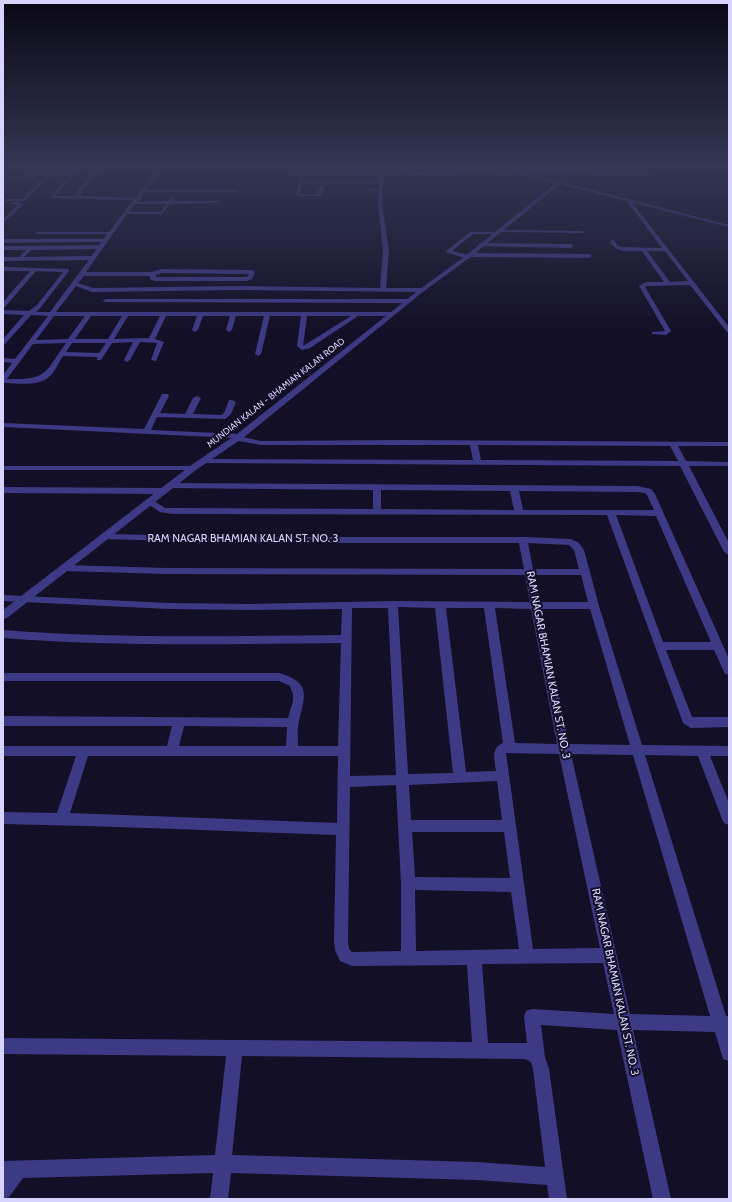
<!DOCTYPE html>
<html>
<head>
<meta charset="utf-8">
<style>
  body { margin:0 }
  #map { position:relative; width:732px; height:1202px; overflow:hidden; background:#130f26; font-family:Cabin,sans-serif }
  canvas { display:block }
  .frame { position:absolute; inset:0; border:4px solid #d9d4ff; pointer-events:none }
</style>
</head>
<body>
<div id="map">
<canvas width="732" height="1202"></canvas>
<div class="frame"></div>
</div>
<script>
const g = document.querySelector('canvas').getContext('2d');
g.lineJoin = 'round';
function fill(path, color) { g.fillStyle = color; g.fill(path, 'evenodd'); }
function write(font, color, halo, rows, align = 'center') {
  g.font = font + ' Cabin,sans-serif'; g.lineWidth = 4; g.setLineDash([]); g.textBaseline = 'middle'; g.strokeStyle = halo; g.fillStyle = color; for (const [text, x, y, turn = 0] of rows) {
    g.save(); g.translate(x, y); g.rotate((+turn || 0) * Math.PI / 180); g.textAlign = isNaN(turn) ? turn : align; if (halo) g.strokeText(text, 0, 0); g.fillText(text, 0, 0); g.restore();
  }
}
const minor = new Path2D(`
  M 32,167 L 36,167 L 24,178 L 22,178 Z
  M 64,167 L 69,167 L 61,174 L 59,174 Z
  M 159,167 L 163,167 L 146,190 L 237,190 L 239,191 L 237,192 L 144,192 L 140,200 L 137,202 L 168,201 L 172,197 L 174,198 L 172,201 L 218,201 L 220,202 L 218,203 L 170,204 L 162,214 L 127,214 L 86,272 L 152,272 L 161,269 L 252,270 L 255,272 L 252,279 L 247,281 L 155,281 L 150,279 L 150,276 L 84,276 L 78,283 L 93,288 L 238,286 L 380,288 L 383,251 L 378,204 L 379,191 L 352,190 L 379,189 L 379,183 L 302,183 L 300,194 L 317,194 L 321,185 L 325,186 L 321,196 L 298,196 L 296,195 L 300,175 L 303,176 L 302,181 L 379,181 L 380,173 L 382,172 L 384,173 L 382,204 L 389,251 L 386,288 L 422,288 L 425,290 L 422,292 L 238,290 L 92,292 L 76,286 L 56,312 L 392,312 L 395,314 L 392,316 L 358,316 L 310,348 L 302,350 L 297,346 L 301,316 L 270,316 L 261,354 L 258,356 L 255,354 L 264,316 L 236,316 L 232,330 L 229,332 L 226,330 L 230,316 L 203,316 L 198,330 L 195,332 L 192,330 L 197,316 L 166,316 L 155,339 L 164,342 L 156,361 L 151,360 L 157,343 L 140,342 L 130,360 L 127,362 L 124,360 L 133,342 L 112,343 L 101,360 L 97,360 L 97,357 L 63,356 C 59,362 55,372 49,377 C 37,387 17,383 3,383 L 3,375 L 12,363 L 3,362 L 3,358 L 15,359 L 48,316 L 31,315 L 5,344 L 3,345 L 3,339 L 24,315 L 3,314 L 3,310 L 29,311 L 37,305 L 63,272 L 36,271 L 5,307 L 3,308 L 3,302 L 30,271 L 3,271 L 3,267 L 69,269 L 69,271 L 41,307 L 36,312 L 50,312 L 89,260 L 3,261 L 3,257 L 19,257 L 26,250 L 3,250 L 3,246 L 99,245 L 101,242 L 3,243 L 3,239 L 104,239 L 107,234 L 37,234 L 35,233 L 37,232 L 109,232 L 133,200 L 50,198 L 73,171 L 76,172 L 55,196 L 76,196 L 78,190 L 99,168 L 101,169 L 82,191 L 81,196 L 135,198 ZM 135,204 L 166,204 L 161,212 L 129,212 ZM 97,249 L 91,256 L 24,257 L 31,250 L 34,250 ZM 162,273 L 249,274 L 247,277 L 155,277 L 156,275 ZM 54,316 L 85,316 L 68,339 L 36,340 ZM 91,316 L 122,316 L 108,339 L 75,339 ZM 128,316 L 160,316 L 149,338 L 114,339 ZM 307,316 L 351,316 L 303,346 ZM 66,343 C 44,374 47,380 7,379 L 33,344 ZM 72,343 L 106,343 L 99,353 L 66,352 Z
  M 359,167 L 363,167 L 361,174 L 358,173 Z
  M 404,167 L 408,167 L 406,174 L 403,173 Z
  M 457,167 L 461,167 L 463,174 L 461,174 Z
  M 475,167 L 479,167 L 482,174 L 480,174 Z
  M 520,167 L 524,167 L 528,174 L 526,174 Z
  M 558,171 L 650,173 L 652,174 L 650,175 L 557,173 Z
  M 47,174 L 50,175 L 25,201 L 3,201 L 3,199 L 22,199 Z
  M 626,200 L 630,200 L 729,327 L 729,333 L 727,332 L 690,285 L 647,286 L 645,287 L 671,331 L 666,335 L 652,334 L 652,332 L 665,331 L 639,286 L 646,282 L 664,282 L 642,251 C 628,251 618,254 609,241 L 614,240 L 618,246 L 622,247 L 662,248 ZM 647,251 L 665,251 L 688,281 L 670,282 Z
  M 12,202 L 24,204 L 3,223 L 3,219 L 18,205 L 12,204 Z
  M 496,230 L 582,231 L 584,232 L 582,233 L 498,232 L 496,234 L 473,234 L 452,251 L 468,255 L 470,253 L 589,254 L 592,256 L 589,258 L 470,257 L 468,259 L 445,252 L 470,232 L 496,232 Z
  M 481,243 L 571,244 L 574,246 L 571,248 L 479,246 L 478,245 Z
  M 106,299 L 408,299 L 411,301 L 408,303 L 104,302 L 103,301 Z
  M 162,394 L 168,394 L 169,396 L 160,413 L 185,414 L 193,398 L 197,396 L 201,398 L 193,414 L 221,415 L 224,413 L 229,400 L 232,400 L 236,402 L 231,414 L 225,419 L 157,417 L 151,430 L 240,434 L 243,434 L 243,437 L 261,441 L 402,440 L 729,442 L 729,446 L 678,446 L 686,461 L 729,462 L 729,466 L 689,466 L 729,543 L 729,555 L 724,552 L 680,466 L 203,463 L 200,463 L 200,459 L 473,460 L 470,445 L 261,445 L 234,440 L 233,438 L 3,427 L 3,423 L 144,429 ZM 478,445 L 670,446 L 678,461 L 481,460 Z
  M 3,466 L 193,466 L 197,468 L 193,470 L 3,470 Z
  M 171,483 L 637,486 L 651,489 L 655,494 L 729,659 L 729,675 L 725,674 L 714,650 L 666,650 L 692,717 L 729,717 L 729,727 L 691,728 L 683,723 L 607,515 L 173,514 L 160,512 L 148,504 L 147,502 L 151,499 L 165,508 L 173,508 L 373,509 L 373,490 L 168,488 L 167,486 L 168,484 ZM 381,490 L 510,491 L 514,510 L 381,509 ZM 519,491 L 637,492 L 645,493 L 647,495 L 654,510 L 523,510 ZM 616,515 L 656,516 L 711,642 L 663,642 Z
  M 3,487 L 165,488 L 169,491 L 165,494 L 3,493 Z
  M 105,534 L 254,537 L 523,537 L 571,539 L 579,543 L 584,550 L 599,606 L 642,745 L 729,746 L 729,756 L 710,756 L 729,803 L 729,825 L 724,823 L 722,819 L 698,756 L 645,755 L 726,1016 L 729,1016 L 729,1061 L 723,1059 L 715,1032 L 633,1030 L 671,1199 L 653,1199 L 617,1030 L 541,1025 L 545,1057 L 549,1069 L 567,1199 L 549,1199 L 547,1185 L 477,1180 L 231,1173 L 228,1199 L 210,1199 L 213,1173 L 23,1178 L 9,1197 L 3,1199 L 3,1161 L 215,1155 L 226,1056 L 3,1054 L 3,1038 L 472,1042 L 467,965 L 352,966 L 340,961 L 335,950 L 334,941 L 336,835 C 225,831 114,826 3,824 L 3,812 L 57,813 L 76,756 L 3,756 L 3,746 L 167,746 L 172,726 L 3,726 L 3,716 L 288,718 L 293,701 L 293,694 L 290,686 L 279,681 L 3,681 L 3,673 L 279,673 C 310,682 306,694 299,721 C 297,728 298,738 298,746 L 338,746 L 341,643 C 228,644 116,647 3,638 L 3,630 C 116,639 228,636 341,635 L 342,609 L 249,610 L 169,609 L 3,601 L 3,595 L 169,603 L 249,604 L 393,601 L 530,602 L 525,575 L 167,574 L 64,571 L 59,568 L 64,565 L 167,568 L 524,569 L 519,543 L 254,543 L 102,539 L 100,537 ZM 528,543 L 569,545 L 574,550 L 579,569 L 533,569 ZM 535,575 L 581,575 L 588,602 L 540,602 ZM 398,607 L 435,608 L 453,773 L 408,774 ZM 352,608 L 388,608 L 396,775 L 350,776 ZM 446,608 L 484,608 L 503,743 C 490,748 495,760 496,771 L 466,772 ZM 495,608 L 531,609 L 557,744 L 515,743 ZM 541,609 L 590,609 L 630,745 L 569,744 ZM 184,726 L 287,727 L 286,746 L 179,746 ZM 506,753 L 559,754 L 600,948 L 533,949 ZM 571,754 L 633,755 L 710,1016 L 630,1014 ZM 88,756 L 338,756 L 337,823 L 70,813 ZM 497,781 L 502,820 L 411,820 L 409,785 ZM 396,785 L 401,883 L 401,951 L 352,952 L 349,949 L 348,941 L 350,787 ZM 412,832 L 504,832 L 510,878 L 415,877 ZM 415,890 L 511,892 L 519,949 L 416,951 ZM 603,963 L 614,1014 L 532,1009 L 526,1011 L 524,1017 L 527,1043 L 488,1043 L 482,964 ZM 242,1056 L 525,1059 L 531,1062 L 533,1069 L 545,1167 L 477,1162 L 232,1155 Z`);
const tertiary = new Path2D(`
  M 110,167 L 125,167 L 3,180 L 3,178 Z
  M 286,167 L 290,167 L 291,172 L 296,173 L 555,171 L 557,170 L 555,167 L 559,167 L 561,171 L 555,173 L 296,175 L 288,174 Z
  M 533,175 L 729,225 L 729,227 L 560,184 L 468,259 L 424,291 L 243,438 L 196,470 L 7,618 L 3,619 L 3,610 L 190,466 L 237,434 L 420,289 L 464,257 L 556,183 L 533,177 Z`);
const farStreetnames = [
  ["MUNDIAN KALAN - BHAMIAN KALAN ROAD",276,393,-38]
];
const streetNames = [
  ["RAM NAGAR BHAMIAN KALAN ST. NO. 3",243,539],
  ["RAM NAGAR BHAMIAN KALAN ST. NO. 3",548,665,79],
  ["RAM NAGAR BHAMIAN KALAN ST. NO. 3",615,982,78]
];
fill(minor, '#3d3a85');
fill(tertiary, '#3d3a85');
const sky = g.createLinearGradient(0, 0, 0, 335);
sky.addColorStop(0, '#0a0815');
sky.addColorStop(0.5, '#333752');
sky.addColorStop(1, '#33375200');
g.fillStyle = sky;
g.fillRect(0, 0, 732, 335);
write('9px', '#d9d4ff', '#130f26', farStreetnames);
write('11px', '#d9d4ff', '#130f26', streetNames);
</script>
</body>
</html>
